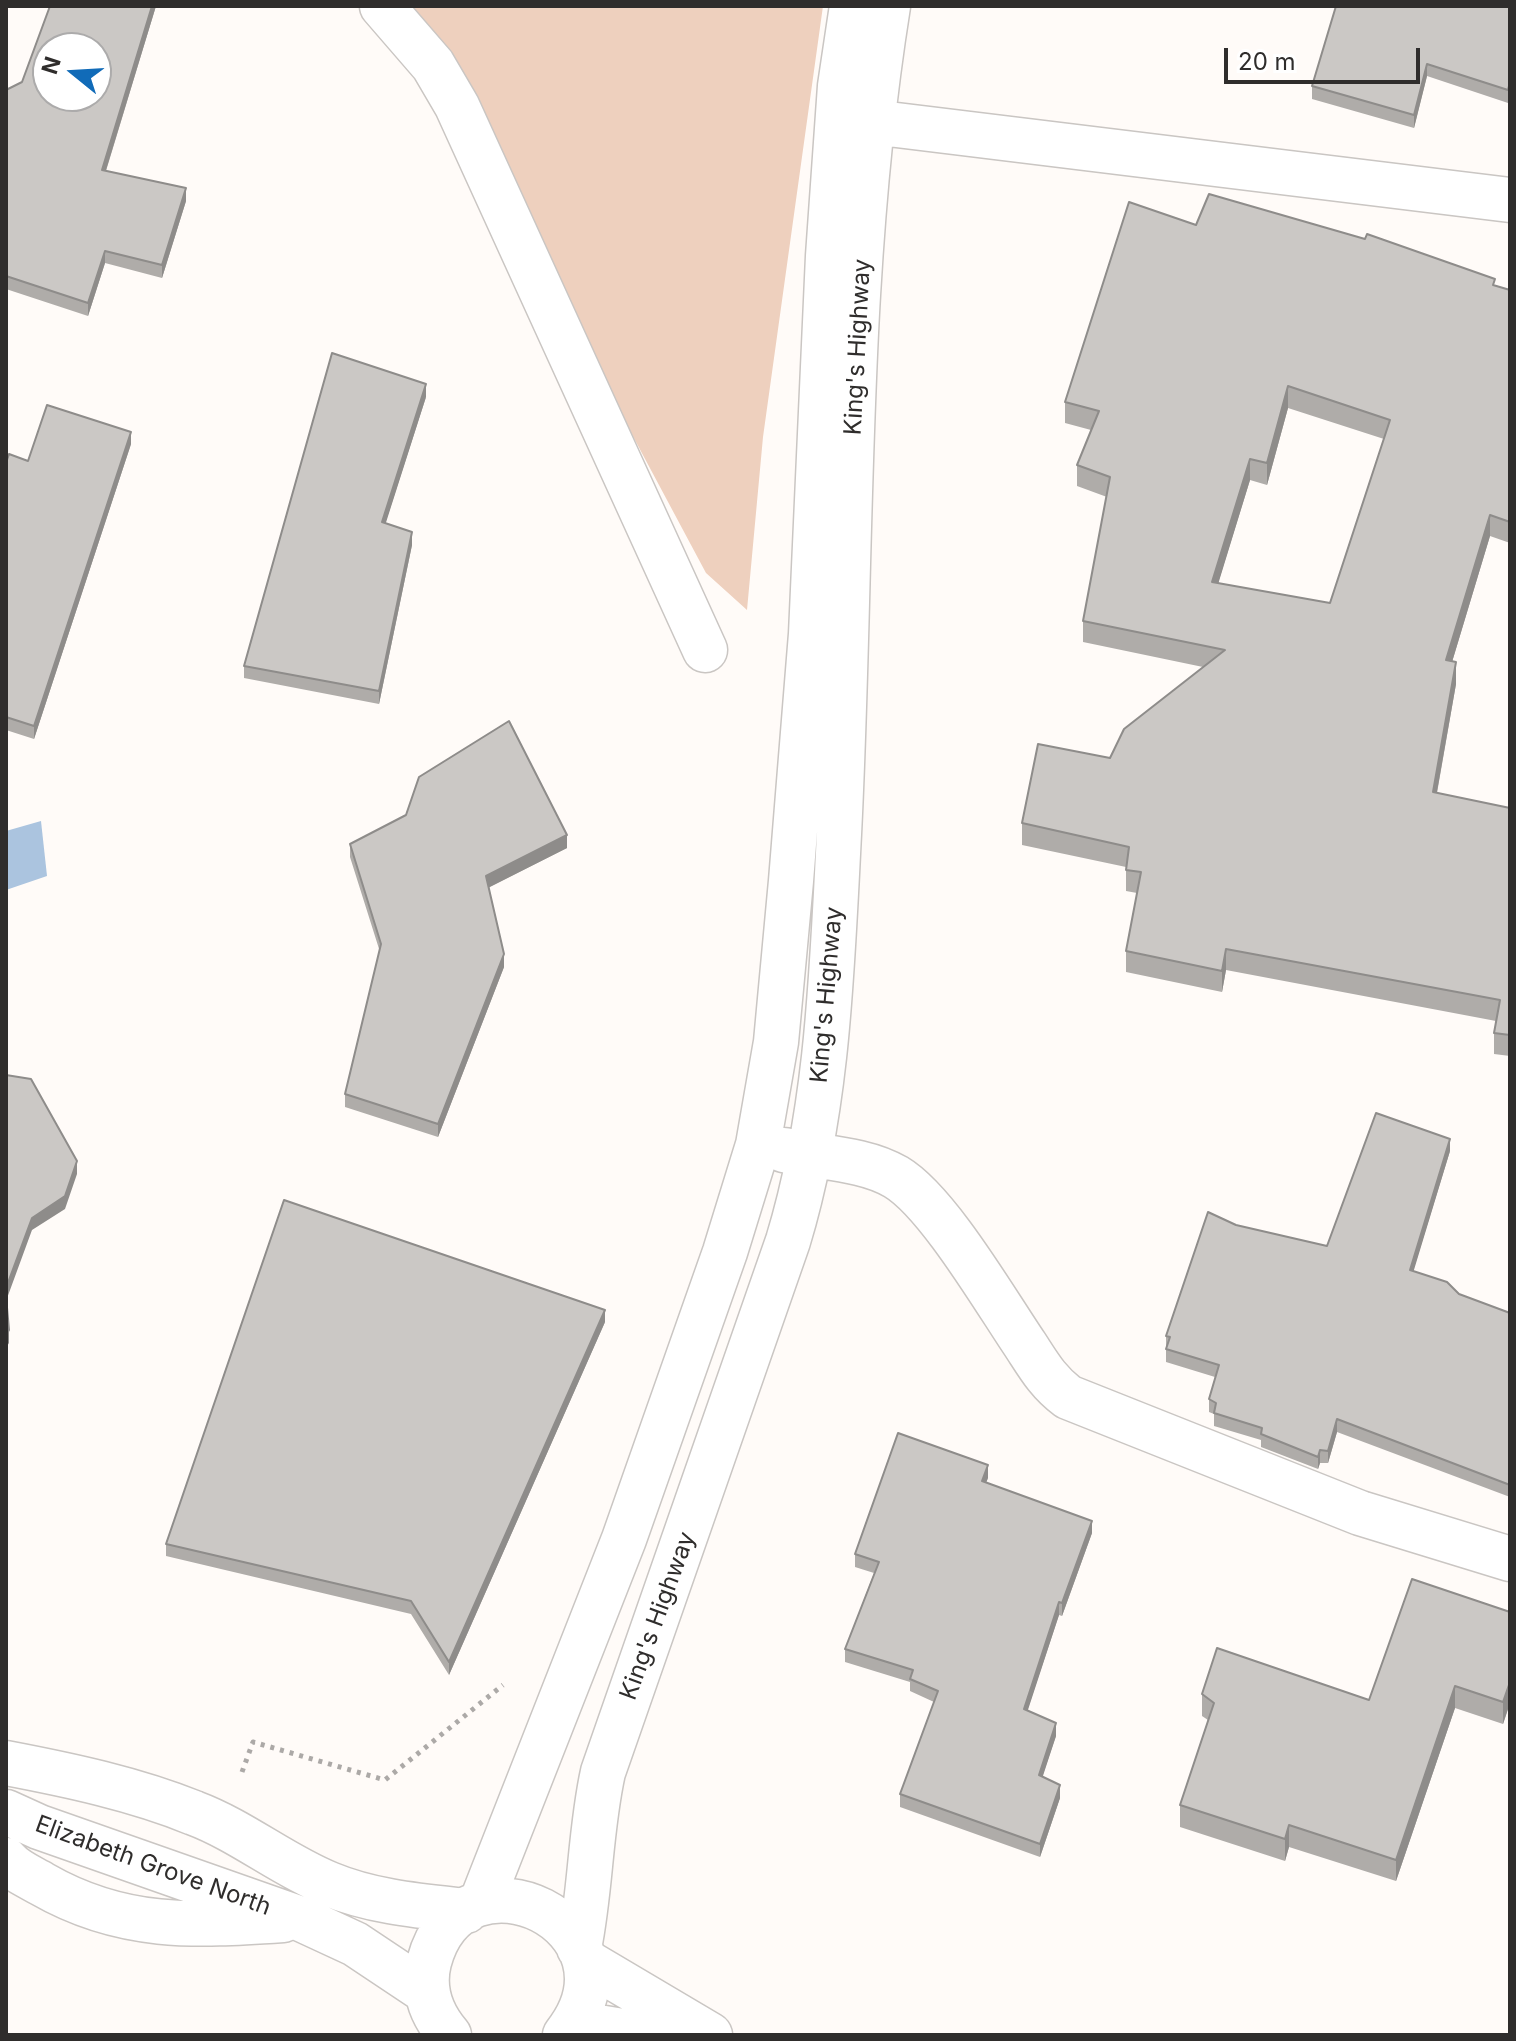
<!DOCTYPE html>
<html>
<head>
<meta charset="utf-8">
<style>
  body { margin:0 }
  #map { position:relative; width:1516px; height:2041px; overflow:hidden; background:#fffbf8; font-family:Inter,sans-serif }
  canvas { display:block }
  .frame { position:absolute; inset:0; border:8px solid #2f2d2c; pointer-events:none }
  .north { position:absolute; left:32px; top:32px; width:80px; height:80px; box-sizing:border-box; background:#fff; border:2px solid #acabab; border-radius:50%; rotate:288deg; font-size:22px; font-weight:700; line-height:32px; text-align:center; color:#2f2d2c }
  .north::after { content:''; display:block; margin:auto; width:28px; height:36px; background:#116bb8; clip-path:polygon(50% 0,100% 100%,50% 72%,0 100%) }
  .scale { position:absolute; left:1224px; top:48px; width:196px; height:36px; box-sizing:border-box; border:4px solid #2f2d2c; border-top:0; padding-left:10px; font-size:24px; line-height:28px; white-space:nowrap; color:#2f2d2c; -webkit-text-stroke:6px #fff; paint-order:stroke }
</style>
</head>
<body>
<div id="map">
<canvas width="1516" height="2041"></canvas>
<div class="frame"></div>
<div class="north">N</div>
<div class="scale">20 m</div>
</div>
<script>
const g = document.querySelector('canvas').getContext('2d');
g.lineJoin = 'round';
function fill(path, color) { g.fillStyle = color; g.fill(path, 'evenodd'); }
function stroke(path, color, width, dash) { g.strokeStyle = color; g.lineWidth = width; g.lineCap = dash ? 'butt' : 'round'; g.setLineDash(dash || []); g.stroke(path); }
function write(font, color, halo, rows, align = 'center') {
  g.font = font + ' Inter,sans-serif'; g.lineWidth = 8; g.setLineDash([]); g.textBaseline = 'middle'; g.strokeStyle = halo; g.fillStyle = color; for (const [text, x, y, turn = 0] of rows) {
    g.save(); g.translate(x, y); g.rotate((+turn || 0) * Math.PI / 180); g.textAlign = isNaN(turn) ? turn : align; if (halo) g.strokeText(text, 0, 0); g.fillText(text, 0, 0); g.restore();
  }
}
const green = new Path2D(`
  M 403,6 L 823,6 L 763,437 L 747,610 L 706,573 Z`);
const water = new Path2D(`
  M 41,821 L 47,876 L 6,890 L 6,831 Z`);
const path = new Path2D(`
  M 242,1772 L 253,1742 L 385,1780 L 503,1685`);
const minor = new Path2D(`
  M 382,6 L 433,65 L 457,106 L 705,650
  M 872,122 L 1510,200
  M 784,1150 C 819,1158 864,1158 896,1177 C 938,1202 996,1302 1026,1346 C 1039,1366 1048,1382 1068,1397 L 1360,1513 L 1510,1559
  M 6,1763 C 69,1775 135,1789 194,1813 C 242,1831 282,1865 329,1884 C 372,1902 420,1906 466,1911
  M 6,1812 L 39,1827 L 301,1919 L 355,1944 L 427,1992
  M 6,1860 C 15,1871 30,1877 42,1884 C 122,1930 194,1926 283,1920
  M 481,1903 L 624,1539 L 725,1252 L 758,1145 L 776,1042 L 791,881 L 811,634 L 828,256 L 840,86 L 852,6
  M 579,1948 C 591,1889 590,1830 603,1772 L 788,1241 C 828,1110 832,970 839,834 C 853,559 844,279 888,6
  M 585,1961 L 710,2035
  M 574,2023 L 646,2035
  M 449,2035 C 431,2014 422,1990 429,1962 C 463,1835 650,1927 565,2035`);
const wall = new Path2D(`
  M 50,6 L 156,6 L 106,171 L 186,201 L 162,278 L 105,263 L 88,316 L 6,289 L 6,90 L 22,82 Z
  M 1510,6 L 1508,103 L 1427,76 L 1414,128 L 1312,99 L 1312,86 Z
  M 1196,225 L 1495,285 L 1510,290 L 1510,543 L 1490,536 L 1452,662 L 1456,684 L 1437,793 L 1510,808 L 1510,1056 L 1494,1054 L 1494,1033 L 1496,1021 L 1226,970 L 1222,992 L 1126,972 L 1126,951 L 1137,893 L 1126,891 L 1126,867 L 1022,845 L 1022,823 L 1110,758 L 1203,667 L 1083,642 L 1083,621 L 1107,497 L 1077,486 L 1077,465 L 1091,430 L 1065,423 L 1065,402 ZM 1288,408 L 1384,439 L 1330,603 L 1218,583 L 1250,480 L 1267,485 Z
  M 426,397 L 385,524 L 412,545 L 379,704 L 244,678 L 244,666 Z
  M 131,444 L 34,739 L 6,730 L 6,463 L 28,461 Z
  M 350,844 L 567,848 L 489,887 L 504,967 L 438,1137 L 345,1107 L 345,1094 L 380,952 L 350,857 Z
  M 1450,1151 L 1413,1271 L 1459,1294 L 1510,1313 L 1510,1497 L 1337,1432 L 1328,1463 L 1320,1463 L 1318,1469 L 1261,1447 L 1261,1440 L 1214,1426 L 1214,1414 L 1209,1412 L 1209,1399 L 1215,1377 L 1166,1362 L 1166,1336 L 1236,1225 L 1327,1246 Z
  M 605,1322 L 449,1675 L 411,1614 L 166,1556 L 166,1544 Z
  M 988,1478 L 986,1482 L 1092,1533 L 1062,1616 L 1059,1615 L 1027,1711 L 1056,1736 L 1042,1777 L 1060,1798 L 1040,1857 L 900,1807 L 900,1794 L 934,1702 L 910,1691 L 910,1682 L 845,1662 L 845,1649 L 874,1573 L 855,1567 L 855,1554 Z
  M 1510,1612 L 1510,1703 L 1503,1724 L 1455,1708 L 1396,1881 L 1289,1847 L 1285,1861 L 1180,1827 L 1180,1805 L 1208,1720 L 1202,1716 L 1202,1694 L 1369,1700 Z`);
const shadedWall = new Path2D(`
  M 152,6 L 156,6 L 102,183 L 102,170 Z
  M 1427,64 L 1427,76 L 1414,128 L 1414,115 Z
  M 1510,82 L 1510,94 L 1508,103 L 1508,90 Z
  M 186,188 L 186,201 L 162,278 L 162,265 Z
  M 105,251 L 105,263 L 88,316 L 88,303 Z
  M 426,384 L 426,397 L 382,535 L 382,522 Z
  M 1288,386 L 1288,408 L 1267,485 L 1267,463 Z
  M 131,432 L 131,444 L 34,739 L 34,726 Z
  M 1250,459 L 1250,480 L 1212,604 L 1212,582 Z
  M 1490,515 L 1490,536 L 1446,682 L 1446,660 Z
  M 412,532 L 412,545 L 379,704 L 379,691 Z
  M 1456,662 L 1456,684 L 1433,814 L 1433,792 Z
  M 567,835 L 567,848 L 486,889 L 486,876 Z
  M 1226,949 L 1226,970 L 1222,992 L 1222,971 Z
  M 504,954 L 504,967 L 438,1137 L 438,1124 Z
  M 1450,1139 L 1450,1151 L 1410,1283 L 1410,1270 Z
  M 77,1161 L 77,1174 L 65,1209 L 32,1230 L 6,1301 L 6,1288 L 32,1218 Z
  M 605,1310 L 605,1322 L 449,1675 L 449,1662 Z
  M 9,1330 L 9,1343 L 6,1348 L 6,1335 Z
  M 1337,1419 L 1337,1432 L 1328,1463 L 1328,1451 Z
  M 1320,1450 L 1320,1463 L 1318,1469 L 1318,1457 Z
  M 988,1465 L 988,1478 L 982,1493 L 982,1481 Z
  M 1092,1521 L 1092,1533 L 1062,1616 L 1062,1603 Z
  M 1059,1602 L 1059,1615 L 1024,1722 L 1024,1709 Z
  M 1510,1682 L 1510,1703 L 1503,1724 L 1503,1702 Z
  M 1455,1686 L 1455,1708 L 1396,1881 L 1396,1860 Z
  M 1056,1723 L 1056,1736 L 1039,1788 L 1039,1775 Z
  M 1060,1785 L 1060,1798 L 1040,1857 L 1040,1844 Z
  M 1289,1825 L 1289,1847 L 1285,1861 L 1285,1839 Z`);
const building = new Path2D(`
  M 50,6 L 152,6 L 102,170 L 186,188 L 162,265 L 105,251 L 88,303 L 6,276 L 6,90 L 22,82 ZM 48,48 L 96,48 L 96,96 L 48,96 Z
  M 1336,6 L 1510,6 L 1510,82 L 1508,90 L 1427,64 L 1414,115 L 1312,86 Z
  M 1209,194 L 1365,239 L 1367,234 L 1495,279 L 1493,285 L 1510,290 L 1510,522 L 1490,515 L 1446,660 L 1456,662 L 1433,792 L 1510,808 L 1510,1035 L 1494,1033 L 1500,1000 L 1226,949 L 1222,971 L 1126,951 L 1141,872 L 1126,870 L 1129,847 L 1022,823 L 1038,744 L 1110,758 L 1124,729 L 1225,650 L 1083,621 L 1110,477 L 1077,465 L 1099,411 L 1065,402 L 1129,202 L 1196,225 ZM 1288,386 L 1390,420 L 1330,603 L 1212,582 L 1250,459 L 1267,463 Z
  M 332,353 L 426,384 L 382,522 L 412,532 L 379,691 L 244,666 Z
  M 47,405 L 131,432 L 34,726 L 6,717 L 6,463 L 9,454 L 28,461 Z
  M 509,721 L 567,835 L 486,876 L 504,954 L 438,1124 L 345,1094 L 381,944 L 350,844 L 406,815 L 419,777 Z
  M 6,1075 L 31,1079 L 77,1161 L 65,1196 L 32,1218 L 6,1288 Z
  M 1376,1113 L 1450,1139 L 1410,1270 L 1447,1282 L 1459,1294 L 1510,1313 L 1510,1485 L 1337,1419 L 1328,1451 L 1320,1450 L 1318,1457 L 1261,1434 L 1262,1428 L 1214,1413 L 1216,1403 L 1209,1399 L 1219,1365 L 1166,1349 L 1170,1337 L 1166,1336 L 1208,1212 L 1236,1225 L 1327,1246 Z
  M 284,1200 L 605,1310 L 449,1662 L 411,1601 L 166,1544 Z
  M 6,1296 L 9,1330 L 6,1335 Z
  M 898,1433 L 988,1465 L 982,1481 L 1092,1521 L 1062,1603 L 1059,1602 L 1024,1709 L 1056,1723 L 1039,1775 L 1060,1785 L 1040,1844 L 900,1794 L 938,1691 L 910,1679 L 913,1670 L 845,1649 L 879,1562 L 855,1554 Z
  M 1412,1579 L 1510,1612 L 1510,1682 L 1503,1702 L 1455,1686 L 1396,1860 L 1289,1825 L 1285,1839 L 1180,1805 L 1214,1703 L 1202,1694 L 1217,1648 L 1369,1700 Z`);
const streetNames = [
  ["King's Highway",858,347,-87],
  ["King's Highway",827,995,-85],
  ["King's Highway",658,1616,-70],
  ["Elizabeth Grove North",153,1866,20]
];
fill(green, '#eed0be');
fill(water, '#abc4df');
stroke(minor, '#cac6c3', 47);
stroke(path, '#aca9a7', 5, [4, 6]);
stroke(minor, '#fff', 44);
fill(wall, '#afaca9');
fill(shadedWall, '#8e8c8a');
fill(building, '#cbc8c5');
stroke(building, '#8e8c8a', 2);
write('24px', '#2f2d2c', '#fff', streetNames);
</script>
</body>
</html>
